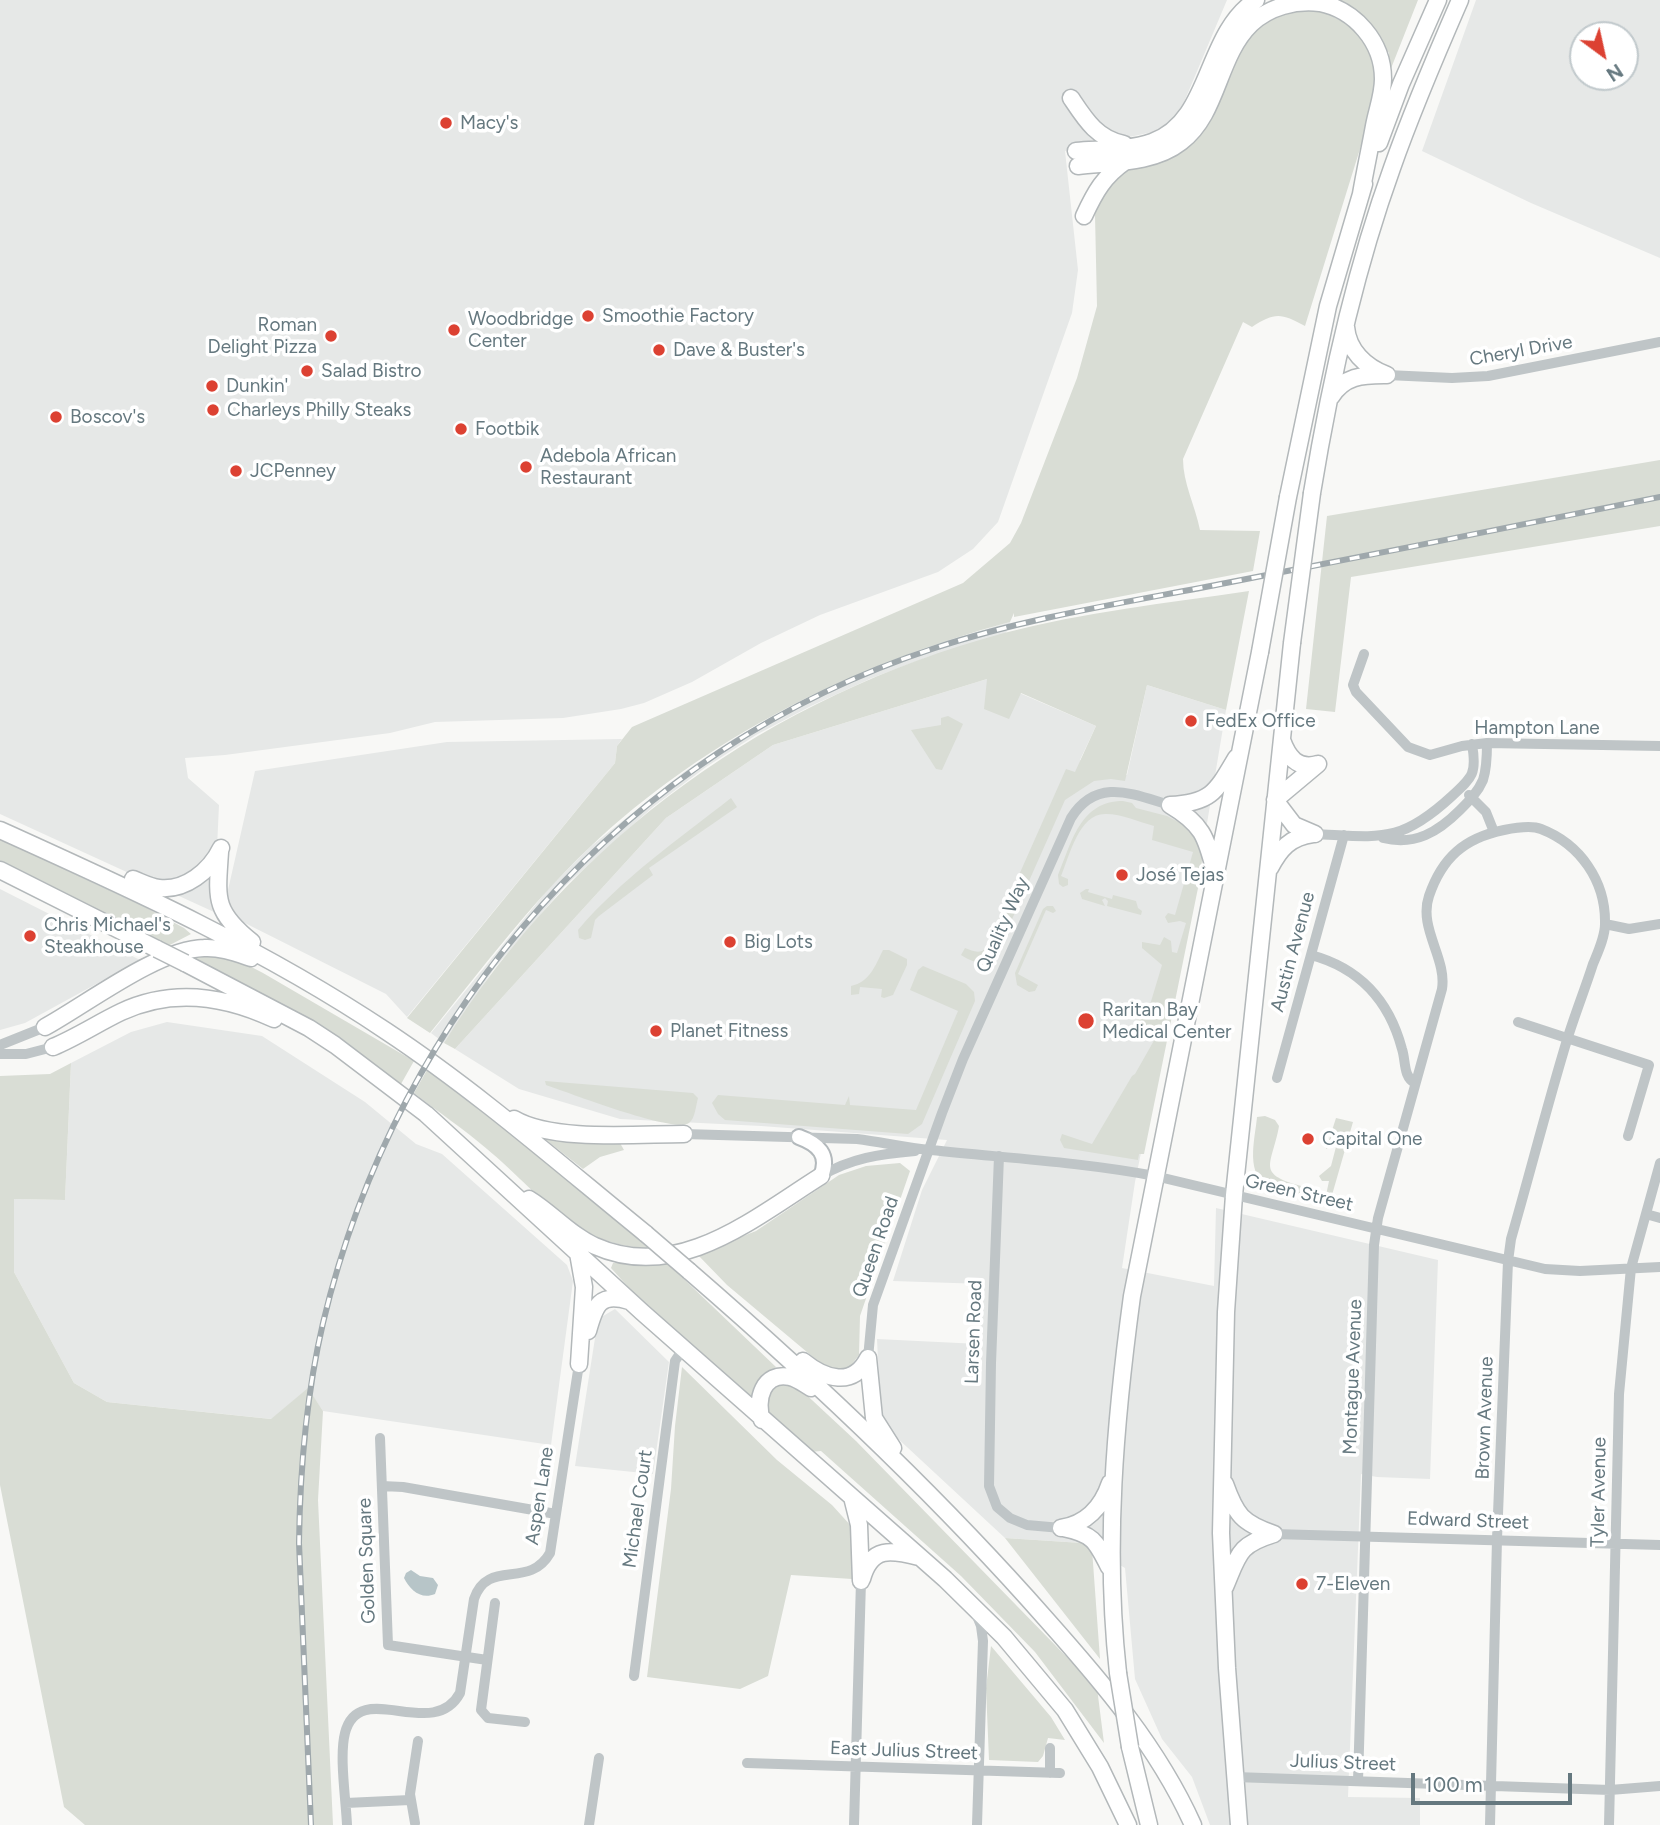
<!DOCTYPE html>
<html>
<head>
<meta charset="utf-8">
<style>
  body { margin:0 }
  #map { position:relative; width:1660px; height:1825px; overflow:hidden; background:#f8f8f6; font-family:Figtree,sans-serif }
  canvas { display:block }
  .north { position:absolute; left:1569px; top:21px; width:70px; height:70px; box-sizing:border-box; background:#fff; border:2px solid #c1c9cc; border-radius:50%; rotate:147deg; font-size:19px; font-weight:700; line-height:28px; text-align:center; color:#65787f }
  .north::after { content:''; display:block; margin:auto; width:24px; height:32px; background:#dc4132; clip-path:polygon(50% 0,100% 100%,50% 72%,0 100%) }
  .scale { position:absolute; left:1411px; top:1773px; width:161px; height:32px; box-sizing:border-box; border:4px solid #65787f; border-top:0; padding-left:9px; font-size:21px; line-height:24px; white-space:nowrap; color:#65787f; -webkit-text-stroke:5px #fff; paint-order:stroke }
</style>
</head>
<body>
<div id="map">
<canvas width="1660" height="1825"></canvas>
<div class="north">N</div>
<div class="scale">100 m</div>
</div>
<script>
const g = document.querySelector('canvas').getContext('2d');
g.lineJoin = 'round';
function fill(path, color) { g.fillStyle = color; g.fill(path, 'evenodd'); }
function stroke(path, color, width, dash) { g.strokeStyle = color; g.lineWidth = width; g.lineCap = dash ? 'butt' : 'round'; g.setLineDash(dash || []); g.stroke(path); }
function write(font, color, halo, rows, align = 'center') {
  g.font = font + ' Figtree,sans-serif'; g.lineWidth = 7; g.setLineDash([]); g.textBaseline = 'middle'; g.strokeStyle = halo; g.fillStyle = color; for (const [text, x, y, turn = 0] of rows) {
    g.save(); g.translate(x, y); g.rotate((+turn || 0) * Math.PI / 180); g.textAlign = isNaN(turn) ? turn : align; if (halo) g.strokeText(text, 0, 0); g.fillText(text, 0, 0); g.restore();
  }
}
const built = new Path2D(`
  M 0,0 L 1227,0 L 1179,114 L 1157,131 L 1065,151 L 1078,270 L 1072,313 L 998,522 L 973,549 L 938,572 L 820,615 L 761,643 L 692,682 L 644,703 L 621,709 L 563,718 L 435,722 L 390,733 L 225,755 L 185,758 L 188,778 L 219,805 L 214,912 L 0,814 Z
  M 1476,0 L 1660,0 L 1660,258 L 1531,203 L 1422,151 ZM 1583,35 L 1625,35 L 1625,77 L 1583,77 Z
  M 1010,622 L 1006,633 L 928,657 L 872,678 L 811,706 L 756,735 L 706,767 L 653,807 L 565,886 L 494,969 L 444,1043 L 431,1033 L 549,888 L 590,847 L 684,772 L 733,739 L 830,685 L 914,650 Z
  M 987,679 L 1096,726 L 1080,760 L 1127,775 L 1147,685 L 1226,710 L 1200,865 L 1135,1182 L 1122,1268 L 1214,1286 L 1216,1208 L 1438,1260 L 1430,1479 L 1377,1477 L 1361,1474 L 1348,1797 L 1420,1798 L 1420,1825 L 1210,1825 L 1192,1777 L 1162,1739 L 1135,1679 L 1125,1568 L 1082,1543 L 1005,1538 L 880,1422 L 877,1401 L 879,1381 L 877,1339 L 979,1344 L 984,1284 L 893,1281 L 922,1190 L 947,1140 L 761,1126 L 620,1119 L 519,1089 L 455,1049 L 666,818 L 773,745 Z
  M 622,739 L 617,746 L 615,763 L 407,1017 L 386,994 L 223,912 L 255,771 L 447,742 Z
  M 0,889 L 140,960 L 25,1023 L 0,1030 Z
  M 167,1022 L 262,1036 L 365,1102 L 416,1144 L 442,1154 L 567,1265 L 573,1281 L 551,1445 L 323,1411 L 308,1389 L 272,1419 L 107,1402 L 74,1383 L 14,1272 L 14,1199 L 65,1200 L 71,1063 L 131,1032 Z
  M 615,1309 L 669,1362 L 653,1474 L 575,1466 L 598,1319 Z`);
const green = new Path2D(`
  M 1330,0 L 1418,0 L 1388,76 L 1389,53 L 1358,10 Z
  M 1313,10 L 1330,15 L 1358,30 L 1376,68 L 1373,107 L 1305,326 C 1281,313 1275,312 1252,327 L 1243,322 L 1183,459 C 1183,483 1195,505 1200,530 L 1260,531 L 1253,571 L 1014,617 L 1014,613 L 1010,622 C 856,663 706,737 589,848 C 530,904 481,970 430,1033 L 407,1018 L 615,763 L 617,746 L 632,727 L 963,583 L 1010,543 L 1021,523 L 1077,378 L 1097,306 L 1095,215 L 1098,197 L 1125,169 L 1167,157 L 1197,139 L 1249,34 L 1268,18 L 1290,11 Z
  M 1660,460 L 1660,526 L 1351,577 L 1335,712 L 1306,709 L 1327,516 Z
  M 1249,591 L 1226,710 L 1147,685 L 1125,781 L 1111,779 L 1094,781 L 1065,800 L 997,953 C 986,967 976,964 961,955 L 965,948 C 973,951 980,955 987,947 L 1066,769 L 1075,772 L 1096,726 L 1021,693 L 1009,719 L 984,709 L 987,679 L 773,745 L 666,818 L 455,1049 L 444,1043 C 573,837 770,696 1004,633 C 1084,612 1167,603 1249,591 Z
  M 948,716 L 963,724 L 942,770 L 936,769 L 911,730 L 941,725 L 941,718 Z
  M 731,798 L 737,807 L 649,868 L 653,875 L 599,916 L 595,920 L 591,938 L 585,940 L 579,938 L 578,930 C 621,879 679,839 731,798 Z
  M 1123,801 L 1132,803 L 1136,808 L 1167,816 L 1186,826 L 1192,825 L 1203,854 L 1198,888 L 1144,1154 L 1139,1154 L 1138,1160 L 1064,1148 L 1060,1140 L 1062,1134 L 1092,1144 L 1132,1076 L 1135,1074 L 1156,1037 L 1146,1034 L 1140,1039 L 1133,1035 L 1138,1018 L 1146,1018 L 1162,965 L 1142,948 L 1142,942 L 1160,945 L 1164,937 L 1171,941 L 1172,952 L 1177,953 L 1186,923 L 1180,921 L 1168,923 L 1165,917 L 1168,913 L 1175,915 L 1193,852 L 1152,840 L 1154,826 C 1139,822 1122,814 1106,814 C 1079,813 1070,855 1061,876 L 1068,879 L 1068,885 L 1063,887 L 1059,884 L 1058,875 C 1072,842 1080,801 1123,801 Z
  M 0,839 L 145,907 L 184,928 L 191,934 L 166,947 L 0,862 Z
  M 1086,889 L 1089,889 L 1088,892 L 1112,899 L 1113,895 L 1136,901 L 1138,908 L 1142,911 L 1141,915 L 1107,906 L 1108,901 L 1105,898 L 1102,900 L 1105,906 L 1082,899 L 1080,893 Z
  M 1047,906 L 1053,906 L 1056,911 L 1053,913 L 1046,910 L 1018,974 L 1038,985 L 1035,991 L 1029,992 L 1017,985 L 1015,973 L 1043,909 Z
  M 883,950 L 889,950 L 907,959 L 907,965 L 893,995 L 884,998 L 881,997 L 882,989 L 860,987 L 859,994 L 851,995 L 851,986 C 870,982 875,966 883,950 Z
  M 194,955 L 228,955 L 263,973 L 414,1061 L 401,1084 L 345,1044 L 188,958 Z
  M 923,966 L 966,984 L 974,992 L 975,1001 L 922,1124 L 908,1134 L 725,1120 L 718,1114 L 712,1103 L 718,1095 L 845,1105 L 849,1096 L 850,1105 L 916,1110 L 958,1011 L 910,990 L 918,970 Z
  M 71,1063 L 65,1200 L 14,1199 L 14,1272 L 74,1383 L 107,1402 L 271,1419 L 308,1388 L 323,1411 L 318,1500 L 333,1825 L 85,1825 L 64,1807 L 0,1485 L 0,1076 L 50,1074 Z
  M 427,1070 L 523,1143 L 604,1208 L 648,1248 C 572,1245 540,1193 487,1149 C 464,1129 438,1112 414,1093 Z
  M 545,1081 L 693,1093 L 698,1098 C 696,1105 695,1119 689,1123 C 675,1134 567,1092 546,1085 Z
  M 1265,1116 L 1275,1120 L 1279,1126 C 1272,1166 1254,1174 1305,1187 L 1307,1192 L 1304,1196 C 1293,1194 1281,1192 1271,1188 C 1244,1176 1255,1140 1257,1117 Z
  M 1336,1118 L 1353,1122 L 1330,1202 L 1325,1200 L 1329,1181 L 1322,1181 L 1319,1176 L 1331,1166 L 1337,1143 L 1326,1149 Z
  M 541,1136 L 620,1143 L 624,1150 L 600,1157 L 583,1169 Z
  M 900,1163 L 910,1171 L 860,1316 L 859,1355 L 849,1368 L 826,1368 L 727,1285 L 697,1254 L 756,1231 L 839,1175 L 866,1166 Z
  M 666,1262 L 776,1367 L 760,1380 L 750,1398 L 629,1288 L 611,1268 L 613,1263 Z
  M 682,1367 L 777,1460 L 832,1505 L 852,1527 L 852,1579 L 791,1575 L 768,1676 L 740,1689 L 647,1677 L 671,1489 L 675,1426 Z
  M 782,1383 L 798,1387 L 856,1441 L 1097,1688 L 1104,1743 L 1035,1652 L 961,1576 L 821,1451 L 810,1452 L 766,1411 L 768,1392 Z
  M 1005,1538 L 1082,1543 L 1092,1549 L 1100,1659 Z
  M 991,1646 L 1051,1717 L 1065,1740 L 1048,1738 L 1043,1756 L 1038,1762 L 989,1760 L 986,1688 Z`);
const water = new Path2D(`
  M 411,1570 L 420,1576 L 433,1578 L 438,1585 L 435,1594 C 421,1600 410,1590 404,1578 L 406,1573 Z`);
const minor = new Path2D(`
  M 1387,375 L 1452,378 L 1488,376 L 1660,342
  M 1364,654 L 1353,685 L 1356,692 L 1408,747 L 1430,755 L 1462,746 L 1487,743 L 1660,746
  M 1469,795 L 1486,812 L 1494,832
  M 1315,834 C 1381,837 1400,844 1452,796 C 1473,777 1477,773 1472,744
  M 1383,838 C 1415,846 1438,832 1460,810 C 1469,801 1478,792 1483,780 C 1487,768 1487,755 1487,743
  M 1605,924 L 1629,929 L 1660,924
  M 1311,955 C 1359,968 1389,1000 1402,1049 C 1406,1061 1403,1077 1415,1083
  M 1518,1022 L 1649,1065 L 1628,1136
  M 0,1045 L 45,1027
  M 0,1054 L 26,1054 L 53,1047
  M 1277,1078 L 1344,835
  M 684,1134 L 857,1139 C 882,1142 906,1148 931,1150 C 1006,1158 1080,1162 1155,1176 L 1545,1269 L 1580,1271 L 1660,1267
  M 999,1156 L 991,1363 L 989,1486 L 997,1507 L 1010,1518 L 1027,1525 L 1061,1528
  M 821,1176 C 851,1158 880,1154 915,1151
  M 1646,1214 L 1660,1218
  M 868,1358 L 873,1305 L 942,1113 L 963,1059 L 1071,818 C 1097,777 1132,794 1170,805
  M 380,1438 L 388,1645 L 487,1660
  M 382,1486 L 403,1487 L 556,1514
  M 1274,1534 L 1660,1545
  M 495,1603 L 481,1710 L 488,1718 L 525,1722
  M 975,1611 L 981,1626 L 983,1641 L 977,1825
  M 634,1676 L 675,1361 L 683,1349
  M 747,1763 L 1060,1773
  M 1050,1773 L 1050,1748
  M 1235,1777 L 1610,1790 L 1660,1786
  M 1358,1781 L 1374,1245 L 1378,1218 L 1442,989 C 1447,958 1418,928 1429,896 C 1442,858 1464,838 1504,830 C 1514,828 1531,825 1541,829 C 1580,844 1606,881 1605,924 C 1605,937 1598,952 1593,964 C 1585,989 1575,1014 1567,1040 C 1547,1106 1530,1173 1511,1239 L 1508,1261 L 1497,1539 L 1490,1825
  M 346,1803 L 410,1800
  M 415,1823 L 410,1794 L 418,1741
  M 347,1825 C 346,1800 339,1756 345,1733 C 359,1677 433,1743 460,1693 L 474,1599 C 488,1558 529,1590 550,1553 L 579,1364
  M 589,1825 L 599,1758
  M 854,1825 L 861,1581
  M 1609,1825 L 1619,1394 L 1631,1268 L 1660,1163`);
const major = new Path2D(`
  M 799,1137 C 818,1144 830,1155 821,1176`);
const highway = new Path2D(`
  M 1071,98 C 1085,119 1097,139 1124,144
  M 1379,143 L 1401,84 L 1438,0
  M 1076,151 C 1101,149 1129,150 1152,142 C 1212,121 1204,34 1256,0
  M 1078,166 C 1112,162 1153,164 1181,142 C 1219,113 1217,57 1251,24 C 1269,7 1295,0 1320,3 C 1355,10 1383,42 1383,79 C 1383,95 1377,110 1374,126 C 1370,148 1365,171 1361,194
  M 1084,216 C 1095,192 1104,176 1126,161
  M 1346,327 C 1348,350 1365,367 1387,375
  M 1331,397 C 1344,376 1362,375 1384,375
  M 1312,493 C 1330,383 1354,273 1392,168 C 1412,111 1436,55 1460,0
  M 1288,497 L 1328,306 L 1364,184
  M 1282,740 C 1288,757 1298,770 1318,764
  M 1170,805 C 1211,803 1216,792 1236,758
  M 1170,805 C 1202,824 1206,836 1215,872
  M 0,830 C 133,890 265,950 386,1031 C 478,1092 561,1165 646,1234
  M 1315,834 L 1294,825 L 1275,800 L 1318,764
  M 220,852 C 217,898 213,911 252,942
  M 1270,868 C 1280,849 1290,837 1313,834
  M 0,870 L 157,949
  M 133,879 C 141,882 150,887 159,888 C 185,891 210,871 221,848
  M 185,963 L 309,1028 L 335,1045 L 426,1114 L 642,1312 L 945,1579 L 1004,1637 L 1065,1710 L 1100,1767 L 1128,1825
  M 45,1027 C 87,1004 158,949 204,948 C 220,947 236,953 251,958
  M 53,1047 C 77,1037 98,1023 121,1012 C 172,988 225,996 274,1019
  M 514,1119 C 553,1142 638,1134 684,1134
  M 529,1199 C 552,1213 570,1235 595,1246 C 678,1283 754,1218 821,1176
  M 578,1253 L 584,1287 L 579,1364
  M 689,1271 C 815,1380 936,1494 1046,1619 C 1102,1682 1158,1747 1193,1825
  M 588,1331 C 595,1306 599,1292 629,1301
  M 868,1358 L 874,1418 L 893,1448
  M 803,1361 C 825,1379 853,1388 868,1358
  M 762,1420 C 755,1400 763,1371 790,1377 C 798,1379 804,1384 811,1388
  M 1225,1484 C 1236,1515 1242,1523 1274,1534
  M 853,1501 L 859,1525 L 861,1581
  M 1061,1528 C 1086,1524 1102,1507 1110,1483
  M 1063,1528 C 1093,1534 1096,1541 1109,1567
  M 862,1579 C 871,1546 891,1550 919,1557
  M 1225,1587 C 1239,1554 1238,1545 1274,1534
  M 1118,1673 C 1104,1547 1115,1421 1132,1296 L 1260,652
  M 1130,1747 L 1149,1825
  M 1239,1825 L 1227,1668 L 1221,1533 L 1226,1312 L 1234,1195 L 1292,643`);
const rail = new Path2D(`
  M 311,1825 L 299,1543 C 300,1469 306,1396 323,1323 C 397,1011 627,748 935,648 C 1029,617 1129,602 1226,583 C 1371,555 1515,526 1660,497`);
const highwayBridge = new Path2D(`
  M 1292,643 L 1312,493
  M 1260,652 L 1288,497
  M 157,949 L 185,963
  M 646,1234 L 689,1271
  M 1118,1673 L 1130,1747`);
const markers = [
  [446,123,7,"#dc4132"],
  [588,316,7,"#dc4132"],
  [454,330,7,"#dc4132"],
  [331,336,7,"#dc4132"],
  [659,350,7,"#dc4132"],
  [307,371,7,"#dc4132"],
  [212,386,7,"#dc4132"],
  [213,410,7,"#dc4132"],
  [56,417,7,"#dc4132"],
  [461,429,7,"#dc4132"],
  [526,467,7,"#dc4132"],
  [236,471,7,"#dc4132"],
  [1191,721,7,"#dc4132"],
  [1122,875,7,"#dc4132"],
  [30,936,7,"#dc4132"],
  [730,942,7,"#dc4132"],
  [1086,1021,9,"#dc4132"],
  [656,1031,7,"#dc4132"],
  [1308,1139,7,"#dc4132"],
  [1302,1584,7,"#dc4132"]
];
const poiNames = [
  ["Macy's",460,123],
  ["Smoothie Factory",602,316],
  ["Woodbridge",468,319],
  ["Center",468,341],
  ["Roman",317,325,"right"],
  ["Delight Pizza",317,347,"right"],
  ["Dave & Buster's",673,350],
  ["Salad Bistro",321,371],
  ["Dunkin'",226,386],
  ["Charleys Philly Steaks",227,410],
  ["Boscov's",70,417],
  ["Footbik",475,429],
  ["Adebola African",540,456],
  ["Restaurant",540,478],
  ["JCPenney",250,471],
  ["FedEx Office",1205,721],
  ["José Tejas",1136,875],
  ["Chris Michael's",44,925],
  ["Steakhouse",44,947],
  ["Big Lots",744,942],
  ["Raritan Bay",1102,1010],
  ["Medical Center",1102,1032],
  ["Planet Fitness",670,1031],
  ["Capital One",1322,1139],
  ["7-Eleven",1316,1584]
];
const streetNames = [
  ["Cheryl Drive",1521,351,-10],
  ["Hampton Lane",1537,728],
  ["Quality Way",1003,925,-66],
  ["Austin Avenue",1293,952,-75],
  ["Green Street",1299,1193,13],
  ["Queen Road",876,1247,-71],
  ["Larsen Road",974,1332,-88],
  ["Montague Avenue",1353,1377,-88],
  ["Brown Avenue",1485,1418,-88],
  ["Tyler Avenue",1599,1492,-89],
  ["Aspen Lane",540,1496,-81],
  ["Michael Court",638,1509,-82],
  ["Edward Street",1468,1521,2],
  ["Golden Square",367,1561,-92],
  ["East Julius Street",904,1751,2],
  ["Julius Street",1343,1763,2]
];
fill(built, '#e6e8e7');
fill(green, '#d9ddd5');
fill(water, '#b7c5c8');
stroke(major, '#b3b9bc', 18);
stroke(highway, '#b3b8ba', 19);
stroke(minor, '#bfc5c7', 10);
stroke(major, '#fff', 14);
stroke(highway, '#fff', 16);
stroke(rail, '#9fa8ac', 6);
stroke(rail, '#fff', 3.5, [10]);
stroke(highwayBridge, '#b3b8ba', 19, []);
stroke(highwayBridge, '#fff', 16);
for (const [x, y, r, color] of markers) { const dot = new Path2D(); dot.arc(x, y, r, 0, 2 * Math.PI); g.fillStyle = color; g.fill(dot); stroke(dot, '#fff', 2.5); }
write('19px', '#65787f', '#fff', poiNames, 'left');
write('19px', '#65787f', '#fff', streetNames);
</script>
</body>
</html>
